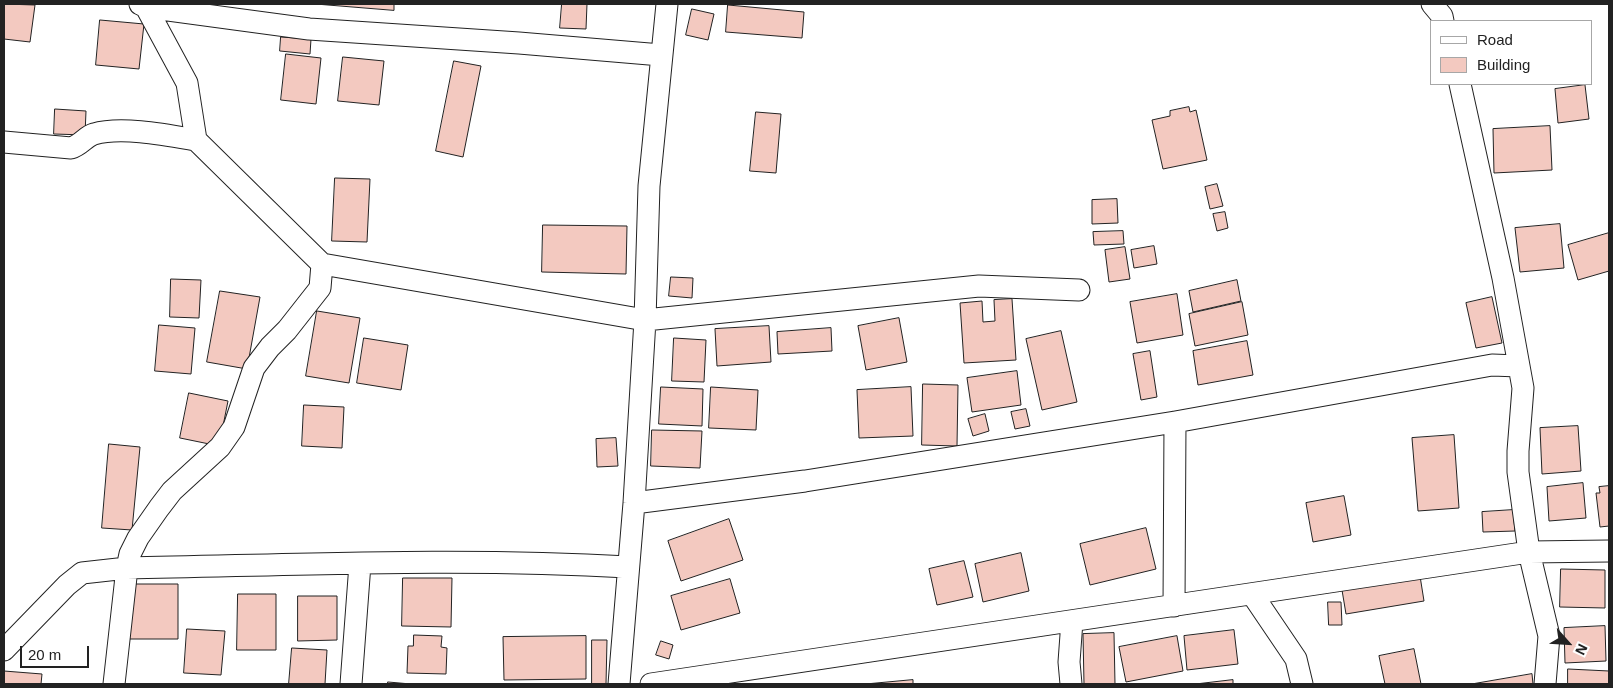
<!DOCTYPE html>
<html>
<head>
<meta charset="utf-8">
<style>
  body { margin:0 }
  #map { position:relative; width:1613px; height:688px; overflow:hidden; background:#fff; font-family:Helvetica,sans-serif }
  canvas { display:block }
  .frame { position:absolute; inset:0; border:5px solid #222; pointer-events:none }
  .legend { position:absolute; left:1430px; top:20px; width:162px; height:65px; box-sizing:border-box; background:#fff; border:1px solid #a7a7a7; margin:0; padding:6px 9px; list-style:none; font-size:15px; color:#222 }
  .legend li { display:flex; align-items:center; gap:10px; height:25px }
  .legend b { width:25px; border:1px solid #a7a7a7 }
  .north { position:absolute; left:1543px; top:618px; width:50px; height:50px; -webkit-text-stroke:4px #fff; paint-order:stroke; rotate:116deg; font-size:14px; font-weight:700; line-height:20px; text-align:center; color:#222 }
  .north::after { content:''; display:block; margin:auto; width:18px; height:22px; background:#222; clip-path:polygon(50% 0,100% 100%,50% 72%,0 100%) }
  .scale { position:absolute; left:20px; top:646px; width:69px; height:22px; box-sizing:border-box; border:2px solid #222; border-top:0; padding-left:6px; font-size:15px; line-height:18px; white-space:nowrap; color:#222; -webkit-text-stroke:4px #fff; paint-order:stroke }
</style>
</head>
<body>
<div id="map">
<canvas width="1613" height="688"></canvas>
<div class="frame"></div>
<ul class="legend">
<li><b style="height:6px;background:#fff"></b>Road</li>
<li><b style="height:14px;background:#f3c9c0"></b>Building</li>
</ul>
<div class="north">N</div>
<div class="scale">20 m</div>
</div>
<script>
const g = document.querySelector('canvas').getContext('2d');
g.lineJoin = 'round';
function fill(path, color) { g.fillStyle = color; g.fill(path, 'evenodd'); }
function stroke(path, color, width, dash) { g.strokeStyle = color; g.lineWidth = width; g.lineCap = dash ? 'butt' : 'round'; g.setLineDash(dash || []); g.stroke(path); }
const building = new Path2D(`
  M 4,4 L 35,5 L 30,42 L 4,39 Z
  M 316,4 L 394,4 L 394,10 Z
  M 562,4 L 587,4 L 586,29 L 560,28 Z
  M 728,5 L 804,12 L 802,38 L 726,32 Z
  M 692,9 L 714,14 L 708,40 L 686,35 Z
  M 100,20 L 144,24 L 139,69 L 96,65 Z
  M 281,37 L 311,39 L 310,54 L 280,51 Z
  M 286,54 L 321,58 L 316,104 L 281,100 Z
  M 343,57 L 384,61 L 379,105 L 338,101 Z
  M 454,61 L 481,66 L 463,157 L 436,151 Z
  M 1585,85 L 1589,119 L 1558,123 L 1555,89 Z
  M 1189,107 L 1190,112 L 1196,110 L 1207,160 L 1163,169 L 1152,120 L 1170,116 L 1170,111 Z
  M 55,109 L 86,111 L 85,135 L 54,134 Z
  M 756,112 L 781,114 L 776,173 L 750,171 Z
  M 1550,126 L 1552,170 L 1494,173 L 1493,129 Z
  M 335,178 L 370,179 L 367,242 L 332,241 Z
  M 1217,184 L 1223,206 L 1210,209 L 1205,187 Z
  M 1117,199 L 1118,223 L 1092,224 L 1092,200 Z
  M 1225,212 L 1228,228 L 1217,231 L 1213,214 Z
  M 1560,224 L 1564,268 L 1520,272 L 1515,228 Z
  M 543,225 L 627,226 L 626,274 L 542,272 Z
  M 1123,231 L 1124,244 L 1094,245 L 1093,232 Z
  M 1609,233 L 1609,271 L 1578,280 L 1568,245 Z
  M 1154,246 L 1157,264 L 1134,268 L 1131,250 Z
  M 1125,247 L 1130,279 L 1109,282 L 1105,250 Z
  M 671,277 L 693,278 L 692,298 L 669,296 Z
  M 171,279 L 201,280 L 199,318 L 170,317 Z
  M 1237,280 L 1241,301 L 1193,312 L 1189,291 Z
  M 220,291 L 260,297 L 247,369 L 207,362 Z
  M 1177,294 L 1183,335 L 1137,343 L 1130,302 Z
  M 1492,297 L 1502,343 L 1476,348 L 1466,303 Z
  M 1012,299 L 1016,360 L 964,363 L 960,303 L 982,301 L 983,322 L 995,321 L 994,300 Z
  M 1242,302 L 1248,335 L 1195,346 L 1189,314 Z
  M 317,311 L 360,318 L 349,383 L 306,376 Z
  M 899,318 L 907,362 L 866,370 L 858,326 Z
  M 159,325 L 195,328 L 191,374 L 155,371 Z
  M 769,326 L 771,362 L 717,366 L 715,329 Z
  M 831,328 L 832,351 L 778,354 L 777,332 Z
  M 1061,331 L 1077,402 L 1042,410 L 1026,339 Z
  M 364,338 L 408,345 L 401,390 L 357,383 Z
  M 674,338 L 706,340 L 704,382 L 672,381 Z
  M 1247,341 L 1253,375 L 1198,385 L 1193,351 Z
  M 1150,351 L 1157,397 L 1141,400 L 1133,354 Z
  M 1017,371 L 1021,405 L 972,412 L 967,378 Z
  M 923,384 L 958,385 L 957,446 L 922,445 Z
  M 661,387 L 703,389 L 702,426 L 659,424 Z
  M 711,387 L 758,390 L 756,430 L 709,428 Z
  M 911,387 L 913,436 L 859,438 L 857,390 Z
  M 189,393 L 228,401 L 219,446 L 180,438 Z
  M 304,405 L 344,407 L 342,448 L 302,446 Z
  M 1026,409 L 1030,426 L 1015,429 L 1011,412 Z
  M 985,414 L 989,431 L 973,436 L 968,419 Z
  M 1578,426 L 1581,471 L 1542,474 L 1540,428 Z
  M 652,430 L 702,431 L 700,468 L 651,466 Z
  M 1454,435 L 1459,508 L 1418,511 L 1412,438 Z
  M 616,438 L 618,466 L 597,467 L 596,439 Z
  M 109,444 L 140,447 L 132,530 L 102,528 Z
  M 1583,483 L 1586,518 L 1549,521 L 1547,487 Z
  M 1609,486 L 1609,526 L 1600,527 L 1596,493 L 1600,493 L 1599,487 Z
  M 1344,496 L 1351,535 L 1313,542 L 1306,503 Z
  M 1513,510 L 1515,531 L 1483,532 L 1482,512 Z
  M 729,519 L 743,560 L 681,581 L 668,541 Z
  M 1146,528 L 1156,569 L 1090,585 L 1080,544 Z
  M 1021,553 L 1029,591 L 983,602 L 975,564 Z
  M 964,561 L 973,597 L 937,605 L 929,569 Z
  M 1561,569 L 1605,570 L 1605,608 L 1560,607 Z
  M 1420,576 L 1424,601 L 1346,614 L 1342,590 Z
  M 403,578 L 452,578 L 451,627 L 402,626 Z
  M 730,579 L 740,613 L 681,630 L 671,596 Z
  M 128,584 L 178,584 L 178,639 L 128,639 Z
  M 238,594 L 276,594 L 276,650 L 237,650 Z
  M 298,596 L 337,596 L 337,640 L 298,641 Z
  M 1328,602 L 1341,602 L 1342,625 L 1329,625 Z
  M 1605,626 L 1606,661 L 1565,663 L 1564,628 Z
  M 187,629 L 225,631 L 221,675 L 184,673 Z
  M 1234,630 L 1238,664 L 1187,670 L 1184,636 Z
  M 1114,633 L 1115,684 L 1084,684 L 1083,634 Z
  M 414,635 L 442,636 L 441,647 L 447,648 L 446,674 L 407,673 L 408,646 L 413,646 Z
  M 586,636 L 586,679 L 504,680 L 503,637 Z
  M 1177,636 L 1183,671 L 1126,682 L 1119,647 Z
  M 592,640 L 607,640 L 606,684 L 592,684 Z
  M 661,641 L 673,645 L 669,659 L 656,655 Z
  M 292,648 L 327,650 L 325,684 L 289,684 Z
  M 1414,649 L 1421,684 L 1385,684 L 1379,656 Z
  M 1568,669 L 1609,671 L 1609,684 L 1568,684 Z
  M 4,671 L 42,674 L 41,684 L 4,684 Z
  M 1532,674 L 1533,684 L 1472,684 Z
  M 913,680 L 913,684 L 866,684 Z
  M 1233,680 L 1233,684 L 1196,684 Z
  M 388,682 L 411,684 L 388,684 Z`);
const minor = new Path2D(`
  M 140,4 L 146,7 L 187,83 L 196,140 L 322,264 L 645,320 L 979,286 L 1079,290
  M 1432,4 L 1442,16 L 1443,21
  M 146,7 L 309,29 L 519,43 L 661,55
  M 1460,84 L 1503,278 L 1523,388 L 1518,451 L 1518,472 L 1529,552 L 1549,636 L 1545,684
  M 4,142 L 71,148 C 81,145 86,136 94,134 C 121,126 167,135 196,140
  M 634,503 L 805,481 L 1175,422 L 1492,365 L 1519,366
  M 1252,594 L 1296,659 L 1302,684
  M 1174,606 L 1175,422
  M 4,650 L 67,585 L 82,573 L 127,568 L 130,554 L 138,538 L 159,508 L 172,491 L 220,447 L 234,427 L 254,368 L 270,347 L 287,330 L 320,288 L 322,264
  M 114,684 L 127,568 C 294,565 462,557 628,567
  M 351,684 L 360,564
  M 619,684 L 634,503 L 645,320 L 649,186 L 667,4
  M 651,684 L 1529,552 L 1609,551
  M 1071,684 L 1069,662 L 1072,621`);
fill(building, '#f3c9c0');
stroke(building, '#222', 1);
stroke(minor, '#222', 23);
stroke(minor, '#fff', 21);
</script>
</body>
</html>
